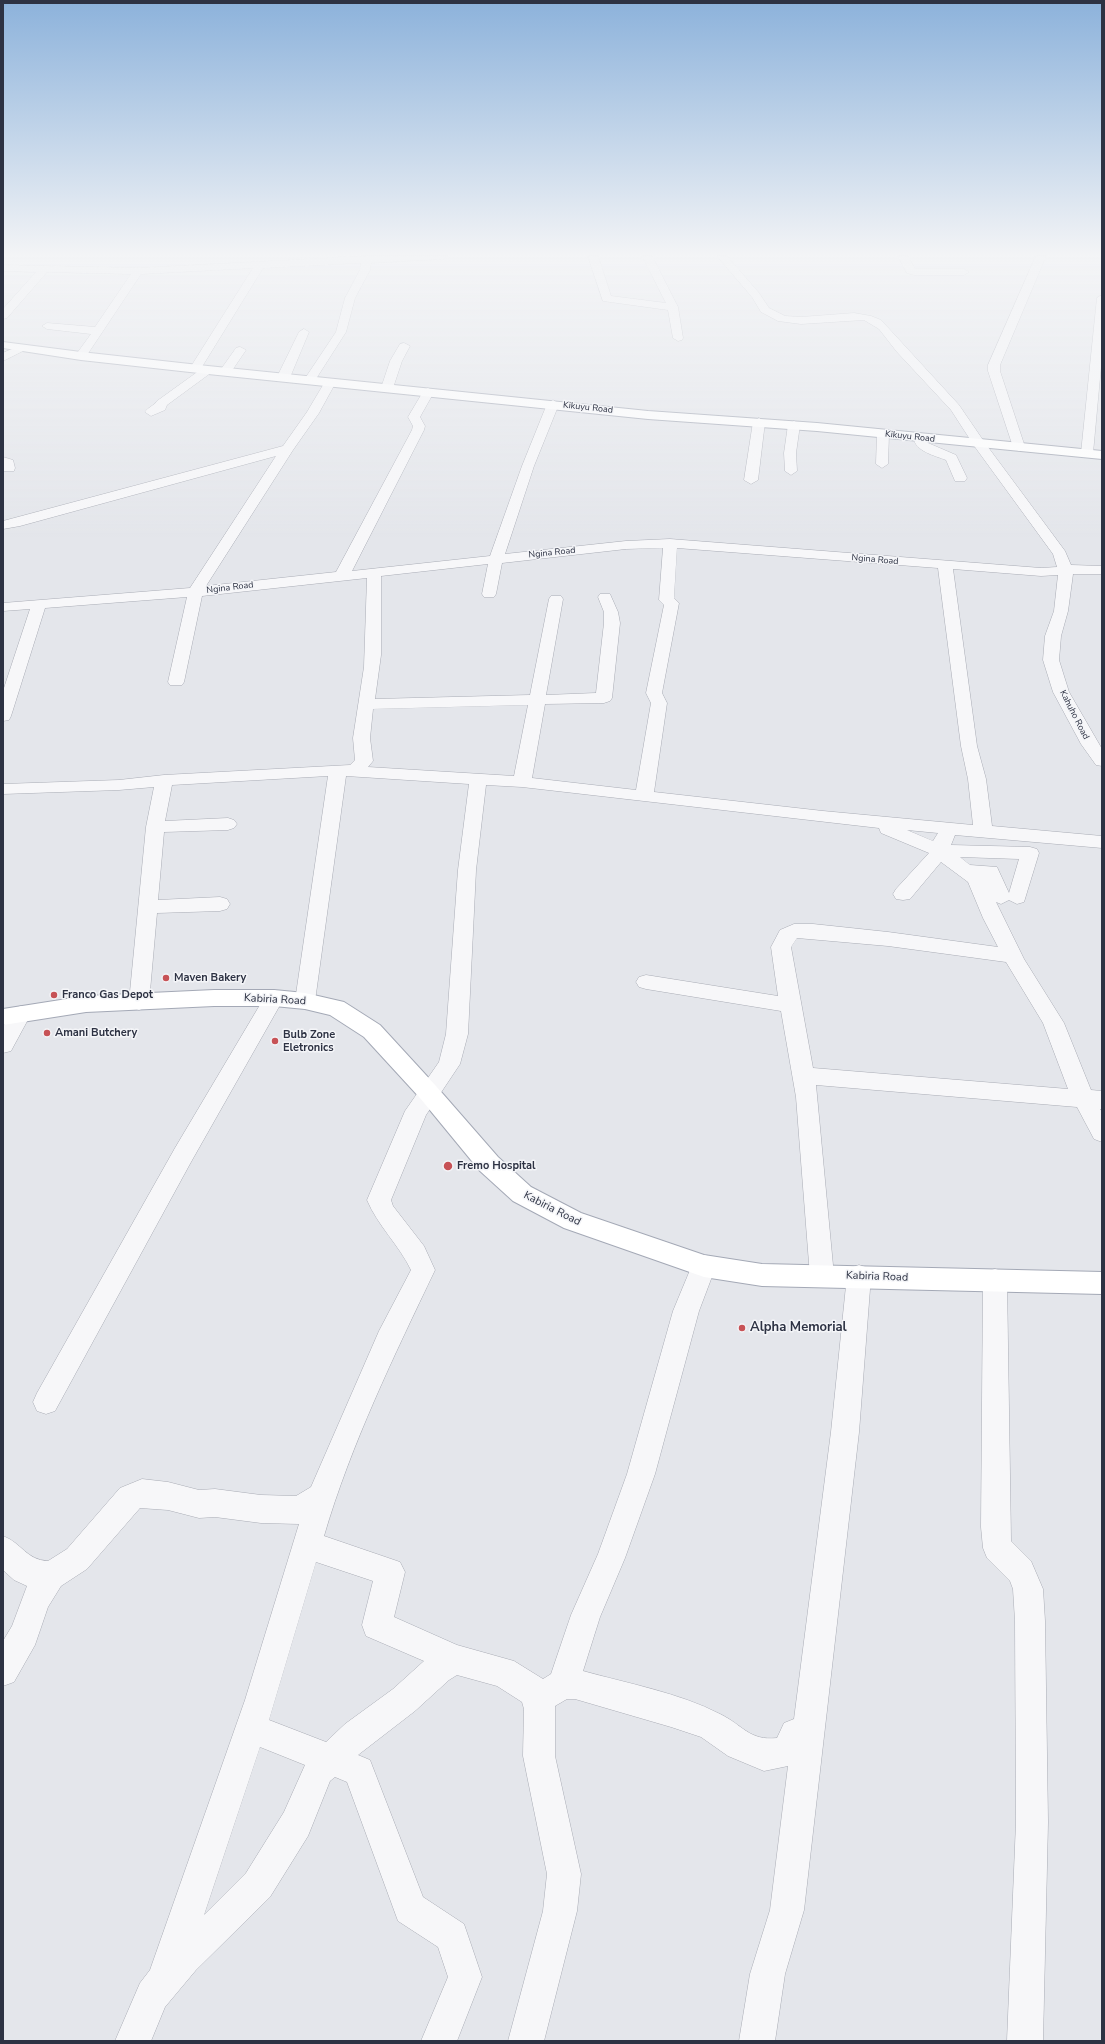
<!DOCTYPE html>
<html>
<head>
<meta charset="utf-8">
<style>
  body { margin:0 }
  #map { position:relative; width:1105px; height:2044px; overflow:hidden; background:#e4e6eb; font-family:"Nunito Sans",sans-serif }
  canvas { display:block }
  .frame { position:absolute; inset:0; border:4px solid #2d3243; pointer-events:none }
</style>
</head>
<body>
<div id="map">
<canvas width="1105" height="2044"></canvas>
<div class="frame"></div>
</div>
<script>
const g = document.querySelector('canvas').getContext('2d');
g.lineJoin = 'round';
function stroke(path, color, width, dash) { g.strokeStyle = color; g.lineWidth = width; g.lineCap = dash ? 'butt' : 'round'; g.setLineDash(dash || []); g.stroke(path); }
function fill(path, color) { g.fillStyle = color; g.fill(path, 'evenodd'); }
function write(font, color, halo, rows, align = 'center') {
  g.font = font + ' "Nunito Sans",sans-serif'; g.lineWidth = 3; g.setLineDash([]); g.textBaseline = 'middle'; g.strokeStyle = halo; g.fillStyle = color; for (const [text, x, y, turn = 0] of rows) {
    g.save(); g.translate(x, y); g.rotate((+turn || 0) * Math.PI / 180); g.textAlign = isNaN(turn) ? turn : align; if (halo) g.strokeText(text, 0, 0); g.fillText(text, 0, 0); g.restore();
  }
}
const minor = new Path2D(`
  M 366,256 L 448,256 L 443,259 L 371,263 L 370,270 L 355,298 L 346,332 L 314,382 L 310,383 L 304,380 L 336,332 L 345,298 L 360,270 L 361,263 L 263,268 L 200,370 L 208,367 L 214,370 L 212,372 L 167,405 L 165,410 L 151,416 L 145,412 C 148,407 154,406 157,401 L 200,370 L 192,370 L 190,368 L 253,268 L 141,274 L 85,358 L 81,359 L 75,356 L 91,334 L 47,329 L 42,326 L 47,323 L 95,327 L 131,274 L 47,272 L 7,318 L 3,319 L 3,309 L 36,272 L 3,271 L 3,265 L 138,268 Z
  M 588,256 L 598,256 L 611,296 L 666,303 L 642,256 L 652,256 L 678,307 L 683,338 L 682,340 L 678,341 L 673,338 L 668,310 L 603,301 Z
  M 717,256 L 727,256 L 759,293 L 769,308 L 785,316 L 801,317 L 854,313 L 871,316 L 881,320 L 959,405 L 985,443 L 1065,551 L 1071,565 L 1102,566 L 1102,574 L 1073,574 L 1068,611 L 1061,636 L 1059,660 L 1069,692 L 1102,749 L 1102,766 L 1096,765 L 1081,744 L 1053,692 L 1043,660 L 1045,636 L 1054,611 L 1058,575 L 1041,576 L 953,569 L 977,746 L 986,779 L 992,826 L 1102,836 L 1102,848 L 955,835 L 951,845 L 1030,847 L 1037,849 L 1039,853 L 1024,902 L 1017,904 L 1009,900 L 1001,904 L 996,902 L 1024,959 L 1064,1023 L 1091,1090 L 1102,1091 L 1102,1109 L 1100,1109 L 1102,1112 L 1102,1142 L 1094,1139 L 1077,1107 L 816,1085 L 834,1276 L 831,1284 L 822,1287 L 813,1284 L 810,1276 L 796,1097 L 781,1011 L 646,989 L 639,987 L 636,982 L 639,977 L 646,975 L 778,996 L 771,947 L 780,930 L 794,924 L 813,924 L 888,932 L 998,947 L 983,918 L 968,882 L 941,862 L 910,899 L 903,900 L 896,899 L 893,894 L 896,889 L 929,853 L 881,833 L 879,828 L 522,787 L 486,785 L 476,870 L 468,1034 L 460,1064 L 426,1115 L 391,1200 L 393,1206 L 424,1246 L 435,1270 C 394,1356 351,1444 324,1536 L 400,1562 L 405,1572 L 394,1617 L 457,1645 L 514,1661 L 543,1679 L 551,1674 L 571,1615 L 598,1554 L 627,1474 L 673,1311 L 695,1258 L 704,1255 L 713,1258 L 716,1266 L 699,1311 L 655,1474 L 625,1558 L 600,1617 L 583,1671 C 626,1683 680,1693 720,1714 C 743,1725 749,1741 777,1738 L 784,1723 L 794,1719 L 831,1432 L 847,1276 L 850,1268 L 859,1265 L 868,1268 L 871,1276 L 859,1432 L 804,1910 L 785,1974 L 775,2041 L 739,2041 L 750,1974 L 770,1910 L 788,1766 L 764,1771 L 728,1756 L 701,1737 L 671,1727 L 575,1699 L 567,1699 L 555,1706 L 555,1756 L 581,1874 L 577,1911 L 544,2041 L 508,2041 L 543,1911 L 547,1874 L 523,1756 L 524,1709 L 522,1702 L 497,1686 L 457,1675 L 449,1680 L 415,1711 L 358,1755 L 370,1760 L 423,1897 L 464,1924 L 482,1977 L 457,2041 L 421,2041 L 448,1977 L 438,1947 L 398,1921 L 347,1782 L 335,1777 L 330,1781 L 308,1836 L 270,1897 L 196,1970 L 165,2007 L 151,2041 L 115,2041 L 140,1983 L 150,1970 L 245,1700 L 299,1524 L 261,1523 L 215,1517 L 199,1518 L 168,1510 L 140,1508 L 87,1569 L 61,1586 L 48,1607 L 35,1645 L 14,1682 L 3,1686 L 3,1641 L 12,1626 L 27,1586 L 14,1580 L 3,1570 L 3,1536 C 22,1543 26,1560 48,1561 L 67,1549 L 120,1488 L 142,1479 L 168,1482 L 199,1490 L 215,1489 L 261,1495 L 296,1496 L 311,1487 L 379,1331 L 411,1270 C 399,1245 378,1226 367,1200 L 405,1111 L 439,1062 L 446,1034 L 458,870 L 469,784 L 346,776 L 315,1001 L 312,1006 L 305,1009 L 298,1006 L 295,1001 L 328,776 L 172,785 L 165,821 L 228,818 L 234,820 L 237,824 L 234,828 L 228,830 L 164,832 L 158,900 L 220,897 L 227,899 L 230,904 L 227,909 L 220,911 L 157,913 L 149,1002 L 146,1007 L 139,1010 L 132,1007 L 129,1002 L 146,827 L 154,787 L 119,790 L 3,794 L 3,784 L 119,780 L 164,775 L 350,765 L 355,760 L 353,738 L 364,667 L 367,578 L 202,596 L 184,682 L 182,685 L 170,685 L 168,682 L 187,597 L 45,608 L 11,716 L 9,720 L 3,721 L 3,691 L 30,609 L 3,611 L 3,603 L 190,588 L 276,456 L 20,526 L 3,529 L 3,521 L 283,446 L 307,412 L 326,380 L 330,379 L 336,382 L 319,413 L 293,450 L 206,586 L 336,572 L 412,430 L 413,426 L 408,417 L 424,390 L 428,388 L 434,392 L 420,417 L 425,426 L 424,430 L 352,571 L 490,556 L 522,466 L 547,404 L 553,400 L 559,404 L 534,466 L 505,554 L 626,541 L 670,539 L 1041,568 L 1057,567 L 1053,554 L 975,447 L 951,410 L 897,352 L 879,329 L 864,320 L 801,324 L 778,321 L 761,312 L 752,297 ZM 663,548 L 659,600 L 664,605 L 646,693 L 651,703 L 636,790 L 532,778 L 545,704 L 604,703 L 610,701 L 612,698 L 620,623 L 618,612 L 610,594 L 600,594 L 598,597 L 604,612 L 604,623 L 596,693 L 546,695 L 563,599 L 561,596 L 551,596 L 549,599 L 530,695 L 375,699 L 381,655 L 381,576 L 488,564 L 482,594 L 484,597 L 494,597 L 496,594 L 502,563 L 626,549 ZM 677,548 L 938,568 L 961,746 L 968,779 L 973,825 L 823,811 L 654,792 L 667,703 L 662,693 L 679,603 L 674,598 ZM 528,705 L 514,776 L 368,767 L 373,761 L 370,738 L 373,709 ZM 907,830 L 938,833 L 933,841 ZM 960,857 L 1019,859 L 1009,893 L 997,867 L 970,865 ZM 797,938 L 888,946 L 1006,962 L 1043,1023 L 1068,1089 L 813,1068 L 791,947 ZM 316,1562 L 373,1581 L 362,1625 L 366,1636 L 424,1661 L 393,1689 L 345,1724 L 326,1742 L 269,1720 ZM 260,1747 L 305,1765 L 284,1812 L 246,1873 L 204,1915 Z
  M 898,256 L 908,256 L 915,269 L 964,269 L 969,272 L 964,275 L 914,275 L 907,273 Z
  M 1036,256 L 1046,256 L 1000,365 L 1000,371 L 1025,447 L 1019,451 L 1013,447 L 988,371 L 988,365 Z
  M 1102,295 L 1102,356 L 1093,453 L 1087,457 L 1081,453 L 1097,298 Z
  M 304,329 L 309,332 L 291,375 L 287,379 L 279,379 L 277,377 L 299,332 Z
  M 404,343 L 410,346 L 402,361 L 393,388 L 391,390 L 383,390 L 381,388 L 390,361 L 400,344 Z
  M 21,345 L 25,346 L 27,348 L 25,350 L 3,361 L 3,353 Z
  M 240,347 L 246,350 L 231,372 L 229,374 L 221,374 L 219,372 L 236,348 Z
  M 759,418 L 765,422 L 758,480 L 751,484 L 744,480 L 753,422 Z
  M 794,421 L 800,425 L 796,453 L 797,471 L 791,475 L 785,471 L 784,453 L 788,425 Z
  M 883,430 L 889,434 L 888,464 L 882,468 L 876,464 L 877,434 Z
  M 920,434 L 924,435 L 928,443 L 956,455 L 967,478 L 965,481 L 955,481 L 946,460 C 936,456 914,451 914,438 Z
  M 3,457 L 13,460 L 15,468 L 14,471 L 4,471 Z
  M 274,990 L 281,993 L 284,998 L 191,1162 L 55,1411 L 46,1414 L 37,1411 L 33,1402 L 37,1393 L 175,1148 L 267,993 Z
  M 21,1006 L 28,1009 L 31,1014 L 11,1051 L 3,1053 L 3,1027 L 14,1009 Z
  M 995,1269 L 1004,1272 L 1007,1280 L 1011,1541 L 1031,1561 L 1043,1589 L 1045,1621 L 1048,1822 L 1043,2041 L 1007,2041 L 1016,1822 L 1015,1621 L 1013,1589 L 1010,1581 L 987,1558 L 983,1548 L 981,1527 L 983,1280 L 986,1272 Z`);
const major = new Path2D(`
  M 3,342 L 81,352 L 208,366 L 648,411 L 817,423 L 1102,451 L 1102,459 L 817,431 L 648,419 L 208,374 L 81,360 L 3,348 Z
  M 214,990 L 274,990 L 305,993 L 344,1002 L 380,1025 L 436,1086 L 498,1157 L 531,1187 L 581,1213 L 704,1255 L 762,1264 L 1102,1272 L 1102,1294 L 762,1286 L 704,1277 L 564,1228 L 513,1201 L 480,1171 L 420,1098 L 364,1037 L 330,1015 L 305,1009 L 274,1006 L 214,1006 L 86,1012 L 3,1025 L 3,1009 L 86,996 Z`);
const markers = [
  [166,978,4,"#c75256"],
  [54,995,4,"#c75256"],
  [47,1033,4,"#c75256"],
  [275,1041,4,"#c75256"],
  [448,1166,5,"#c75256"],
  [742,1328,4,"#c75256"]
];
const farStreetnames = [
  ["Kikuyu Road",588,408,6],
  ["Kikuyu Road",910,437,6],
  ["Ngina Road",552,553,-6],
  ["Ngina Road",875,560,5],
  ["Ngina Road",230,588,-7],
  ["Kahuho Road",1074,715,63]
];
const poiNames = [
  ["Maven Bakery",174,978],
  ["Franco Gas Depot",62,995],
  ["Amani Butchery",55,1033],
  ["Bulb Zone",283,1035],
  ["Eletronics",283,1048],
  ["Fremo Hospital",457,1166]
];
const streetNames = [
  ["Kabiria Road",275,1000,3],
  ["Kabiria Road",552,1209,27],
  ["Kabiria Road",877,1277,2]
];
const nearPoinames = [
  ["Alpha Memorial",750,1328]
];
stroke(minor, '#a9acb5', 1);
stroke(major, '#a4a9b6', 2);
fill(minor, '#f7f7f9');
fill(major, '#fff');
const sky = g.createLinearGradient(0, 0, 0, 542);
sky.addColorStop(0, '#8cb2db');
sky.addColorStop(0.47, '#f3f4f6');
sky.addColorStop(1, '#f3f4f600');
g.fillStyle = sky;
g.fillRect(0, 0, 1105, 542);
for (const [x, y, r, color] of markers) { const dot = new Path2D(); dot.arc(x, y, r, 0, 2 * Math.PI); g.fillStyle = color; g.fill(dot); stroke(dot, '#f4f5f8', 1.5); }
write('9px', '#2d3243', '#f4f5f8', farStreetnames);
write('bold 11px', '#2d3243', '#f4f5f8', poiNames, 'left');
write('11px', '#2d3243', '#f4f5f8', streetNames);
write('bold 13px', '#2d3243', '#f4f5f8', nearPoinames, 'left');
</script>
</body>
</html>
